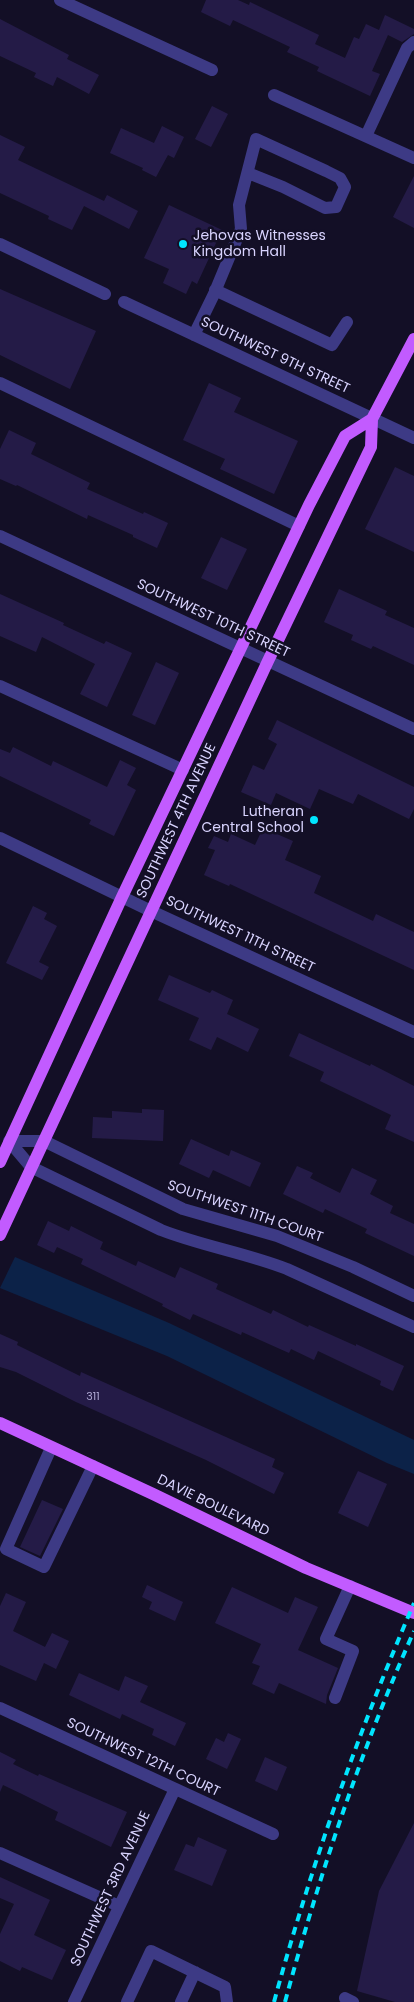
<!DOCTYPE html>
<html>
<head>
<meta charset="utf-8">
<style>
  body { margin:0 }
  canvas { display:block; background:#130f26 }
</style>
</head>
<body>
<canvas width="414" height="2002"></canvas>
<script>
const g = document.querySelector('canvas').getContext('2d');
g.lineJoin = 'round';
function fill(path, color) { g.fillStyle = color; g.fill(path, 'evenodd'); }
function stroke(path, color, width, dash) { g.strokeStyle = color; g.lineWidth = width; g.lineCap = dash ? 'butt' : 'round'; g.setLineDash(dash || []); g.stroke(path); }
function write(font, color, halo, rows, align = 'center') {
  g.font = font + ' Poppins,sans-serif'; g.lineWidth = 5; g.setLineDash([]); g.textBaseline = 'middle'; g.strokeStyle = halo; g.fillStyle = color; for (const [text, x, y, turn = 0] of rows) {
    g.save(); g.translate(x, y); g.rotate((+turn || 0) * Math.PI / 180); g.textAlign = isNaN(turn) ? turn : align; if (halo) g.strokeText(text, 0, 0); g.fillText(text, 0, 0); g.restore();
  }
}
const water = new Path2D(`
  M 15,1257 L 169,1323 L 414,1440 L 414,1474 L 387,1463 L 167,1356 L 0,1288 Z`);
const building = new Path2D(`
  M 206,0 L 238,0 L 249,5 L 250,2 L 319,35 L 315,44 L 345,58 L 354,37 L 359,39 L 366,24 L 379,30 L 385,15 L 414,29 L 414,34 L 402,42 L 388,35 L 372,71 L 380,74 L 370,96 L 317,71 L 319,67 L 287,52 L 290,47 L 233,20 L 230,26 L 201,12 Z
  M 0,19 L 69,55 L 67,59 L 99,75 L 89,94 L 57,77 L 53,86 L 34,77 L 36,73 L 0,56 Z
  M 212,106 L 228,114 L 211,147 L 195,139 Z
  M 162,126 L 184,137 L 174,158 L 168,155 L 156,177 L 142,170 L 143,168 L 110,153 L 121,128 L 154,143 Z
  M 0,135 L 25,147 L 18,160 L 104,201 L 107,195 L 138,211 L 129,229 L 84,206 L 72,230 L 48,219 L 49,216 L 0,193 Z
  M 414,176 L 414,228 L 393,217 Z
  M 169,205 L 222,230 L 197,284 L 192,281 L 186,294 L 163,283 L 169,269 L 144,258 Z
  M 0,289 L 96,331 L 70,389 L 0,355 Z
  M 209,383 L 241,398 L 234,412 L 298,441 L 274,494 L 220,469 L 225,459 L 183,440 Z
  M 9,430 L 36,443 L 31,454 L 90,483 L 87,489 L 143,514 L 144,512 L 168,523 L 157,548 L 133,537 L 133,535 L 88,515 L 87,519 L 17,485 L 16,486 L 0,479 L 0,449 Z
  M 395,467 L 414,476 L 414,552 L 365,529 Z
  M 221,537 L 247,549 L 227,590 L 201,578 Z
  M 339,589 L 387,611 L 385,615 L 414,628 L 414,665 L 373,646 L 371,649 L 351,640 L 353,635 L 324,622 Z
  M 0,594 L 64,623 L 63,625 L 104,644 L 106,641 L 132,653 L 107,707 L 80,694 L 95,664 L 42,637 L 36,652 L 0,636 Z
  M 156,662 L 179,673 L 155,725 L 132,715 Z
  M 277,720 L 414,787 L 414,809 L 409,819 L 358,794 L 353,804 L 319,789 L 310,809 L 276,793 L 271,805 L 241,792 L 253,765 L 264,770 L 277,744 L 268,739 Z
  M 13,747 L 51,766 L 53,761 L 107,787 L 120,760 L 136,768 L 127,785 L 136,790 L 114,836 L 89,824 L 91,820 L 0,776 L 0,749 L 10,753 Z
  M 263,828 L 293,841 L 285,860 L 321,876 L 314,893 L 373,921 L 376,914 L 414,932 L 414,970 L 230,884 L 229,886 L 204,875 L 215,850 L 208,848 L 214,836 L 228,842 L 231,834 L 255,845 Z
  M 33,906 L 47,913 L 44,919 L 57,926 L 39,962 L 49,967 L 42,980 L 6,963 Z
  M 169,975 L 210,993 L 212,990 L 233,1000 L 227,1014 L 259,1029 L 248,1052 L 217,1037 L 211,1050 L 189,1040 L 199,1018 L 158,1000 Z
  M 299,1033 L 370,1066 L 371,1064 L 414,1086 L 414,1142 L 385,1129 L 391,1115 L 320,1081 L 324,1072 L 289,1056 Z
  M 142,1109 L 164,1110 L 163,1141 L 92,1138 L 93,1117 L 112,1118 L 112,1111 L 142,1113 Z
  M 191,1139 L 229,1156 L 231,1150 L 261,1163 L 250,1187 L 213,1170 L 209,1178 L 179,1164 Z
  M 297,1166 L 313,1173 L 310,1178 L 340,1193 L 352,1168 L 377,1180 L 370,1194 L 393,1206 L 390,1213 L 414,1224 L 414,1256 L 365,1233 L 367,1229 L 325,1209 L 323,1213 L 283,1194 Z
  M 48,1221 L 69,1231 L 71,1226 L 103,1242 L 100,1249 L 136,1266 L 138,1261 L 175,1278 L 180,1267 L 218,1284 L 216,1289 L 271,1314 L 273,1310 L 308,1327 L 309,1325 L 356,1346 L 356,1344 L 404,1366 L 393,1391 L 380,1385 L 381,1381 L 318,1351 L 314,1360 L 291,1349 L 289,1353 L 242,1332 L 241,1335 L 193,1314 L 190,1320 L 162,1306 L 163,1304 L 81,1264 L 83,1259 L 57,1247 L 54,1253 L 37,1245 Z
  M 0,1334 L 18,1342 L 17,1345 L 80,1376 L 81,1372 L 275,1459 L 272,1467 L 284,1473 L 274,1494 L 206,1460 L 76,1402 L 16,1372 L 0,1367 Z
  M 358,1471 L 387,1484 L 368,1527 L 338,1513 Z
  M 42,1500 L 63,1509 L 40,1556 L 20,1547 Z
  M 147,1585 L 183,1602 L 175,1621 L 149,1609 L 152,1602 L 142,1597 Z
  M 232,1587 L 288,1613 L 295,1597 L 318,1607 L 298,1650 L 338,1668 L 327,1695 L 326,1704 L 279,1683 L 274,1694 L 252,1684 L 260,1666 L 252,1663 L 261,1644 L 215,1623 Z
  M 6,1593 L 26,1602 L 13,1631 L 45,1647 L 52,1633 L 69,1641 L 56,1669 L 44,1663 L 36,1681 L 0,1665 L 0,1606 Z
  M 79,1673 L 119,1691 L 125,1676 L 148,1686 L 140,1702 L 186,1723 L 175,1746 L 152,1735 L 154,1729 L 122,1714 L 120,1719 L 69,1695 Z
  M 228,1733 L 241,1739 L 227,1769 L 206,1759 L 216,1738 L 224,1742 Z
  M 0,1752 L 16,1760 L 13,1764 L 38,1776 L 39,1774 L 127,1812 L 111,1847 L 55,1820 L 58,1812 L 22,1794 L 3,1785 L 0,1792 Z
  M 265,1757 L 287,1767 L 277,1791 L 255,1781 Z
  M 414,1823 L 414,2002 L 395,2002 L 357,1991 L 379,1891 Z
  M 198,1837 L 227,1850 L 212,1886 L 174,1870 L 186,1844 L 194,1847 Z
  M 0,1877 L 50,1900 L 34,1935 L 66,1950 L 52,1980 L 22,1967 L 20,1971 L 0,1961 L 0,1934 L 14,1904 L 0,1898 Z`);
const minor = new Path2D(`
  M 60,0 L 212,70
  M 274,95 L 414,158
  M 366,136 L 407,48 L 414,42
  M 0,244 L 105,294
  M 215,290 L 332,345 L 347,322
  M 124,302 L 414,438
  M 194,335 L 214,294 L 241,229 L 239,205 L 256,139 L 326,171 L 340,178 L 345,187 L 336,207 L 325,208 L 283,187 L 248,173
  M 0,383 L 299,526
  M 0,536 L 414,729
  M 0,686 L 183,770
  M 0,838 L 151,911 L 414,1032
  M 9,1141 L 31,1167 L 161,1230 C 202,1246 246,1253 287,1269 L 414,1327
  M 9,1141 L 44,1141 L 183,1209 L 277,1236 L 353,1267 L 414,1296
  M 51,1448 L 6,1549 L 44,1567 L 93,1466
  M 335,1698 L 353,1651 L 326,1639 L 350,1586
  M 0,1708 L 273,1834
  M 0,1853 L 119,1906
  M 345,1998 L 353,2002
  M 74,2002 L 175,1789
  M 127,2002 L 151,1951 L 225,1987 L 227,2002
  M 181,2002 L 195,1972`);
const major = new Path2D(`
  M 0,1162 L 122,897 L 309,505 L 345,436 L 372,419
  M 0,1235 L 268,661 L 371,447 L 372,419 L 414,339
  M 0,1423 L 153,1494 L 306,1568 L 414,1613`);
const rail = new Path2D(`
  M 274,2002 C 311,1866 358,1733 414,1603
  M 285,2002 C 319,1876 361,1750 414,1631`);
const markers = [
  [183,244,5,"#00e5ff"],
  [314,820,5,"#00e5ff"]
];
const numberNames = [
  ["311",93,1397]
];
const poiNames = [
  ["Jehovas Witnesses",193,236],
  ["Kingdom Hall",193,252],
  ["Lutheran",304,812,"right"],
  ["Central School",304,828,"right"]
];
const streetNames = [
  ["SOUTHWEST 9TH STREET",275,356,25],
  ["SOUTHWEST 10TH STREET",213,619,25],
  ["SOUTHWEST 4TH AVENUE",177,821,-65],
  ["SOUTHWEST 11TH STREET",240,935,25],
  ["SOUTHWEST 11TH COURT",245,1212,19],
  ["DAVIE BOULEVARD",213,1506,26],
  ["SOUTHWEST 12TH COURT",143,1758,25],
  ["SOUTHWEST 3RD AVENUE",111,1889,-65]
];
fill(water, '#0c2248');
fill(building, '#241b47');
stroke(minor, '#3d3a85', 12);
stroke(major, '#c25bff', 12);
stroke(rail, '#00e5ff', 4, [8, 6]);
for (const [x, y, r, color] of markers) { const dot = new Path2D(); dot.arc(x, y, r, 0, 2 * Math.PI); g.fillStyle = color; g.fill(dot); stroke(dot, '#130f26', 2); }
write('11px', '#aca6d1', null, numberNames);
write('14px', '#d9d4ff', '#130f26', poiNames, 'left');
write('14px', '#d9d4ff', '#130f26', streetNames);
</script>
</body>
</html>
